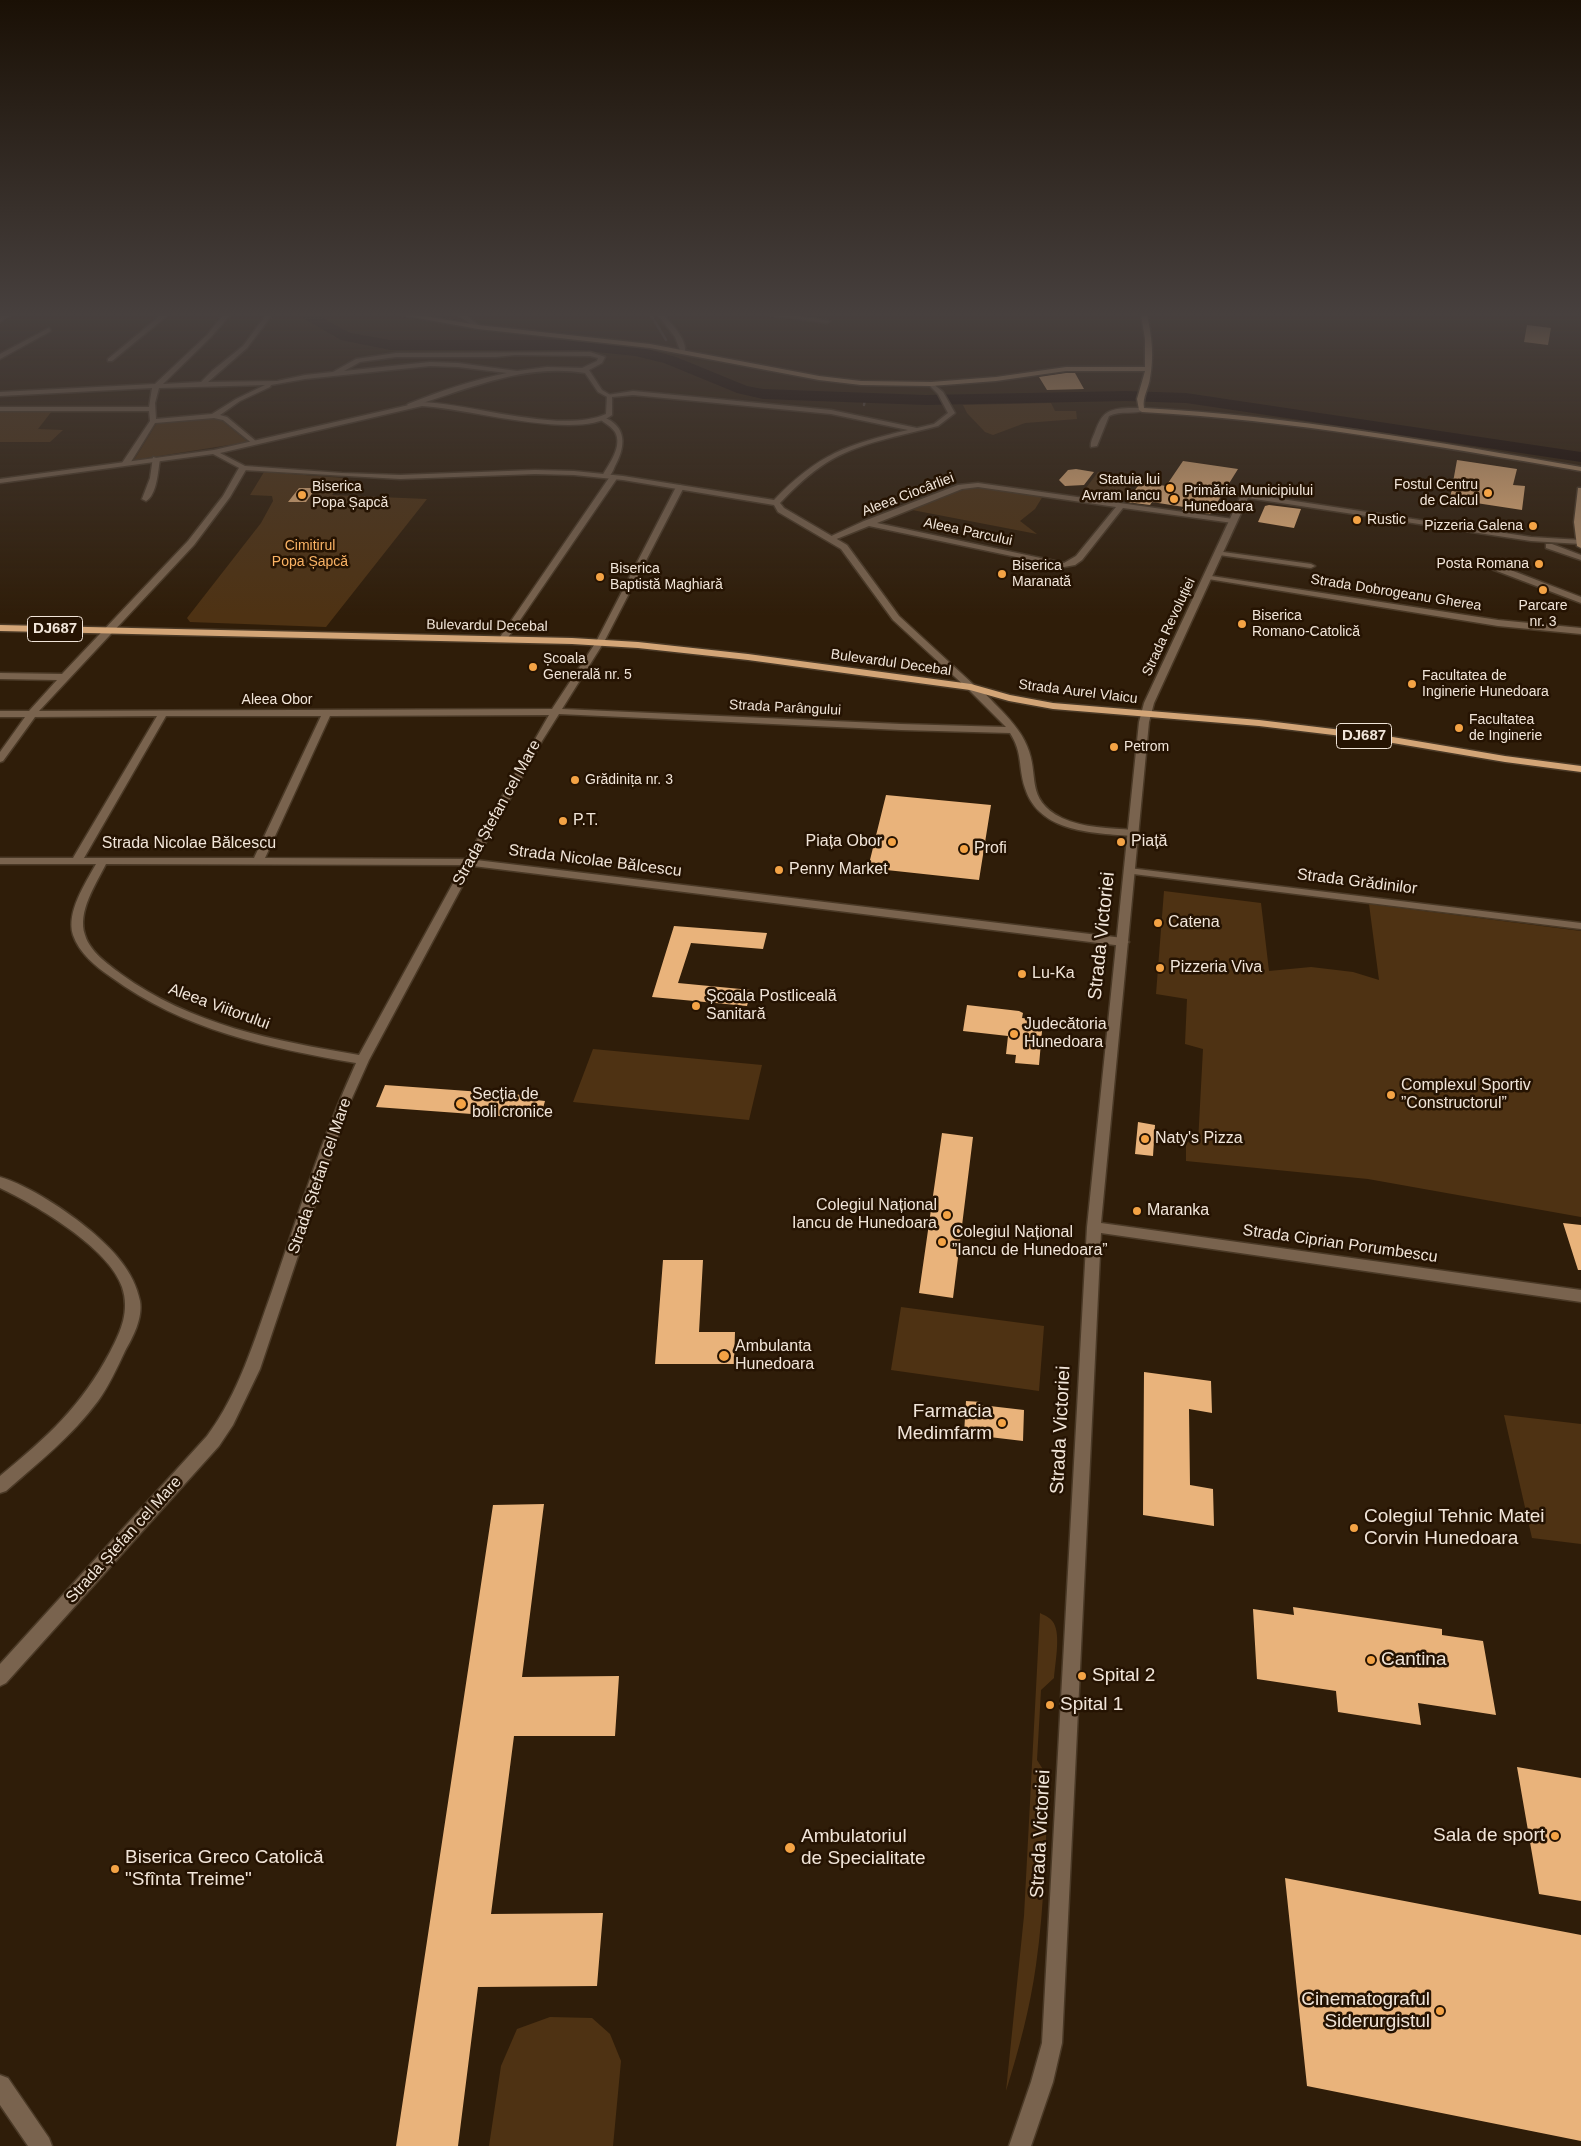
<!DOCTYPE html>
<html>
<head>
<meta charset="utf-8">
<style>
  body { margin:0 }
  canvas { display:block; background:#2f1d09 }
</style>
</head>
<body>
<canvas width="1581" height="2146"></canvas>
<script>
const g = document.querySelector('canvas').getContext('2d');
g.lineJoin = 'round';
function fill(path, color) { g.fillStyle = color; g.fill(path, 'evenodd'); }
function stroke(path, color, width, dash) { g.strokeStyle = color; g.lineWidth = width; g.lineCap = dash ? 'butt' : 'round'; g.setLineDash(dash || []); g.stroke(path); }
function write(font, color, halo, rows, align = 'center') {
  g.font = font + ' Arial,sans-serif'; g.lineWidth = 5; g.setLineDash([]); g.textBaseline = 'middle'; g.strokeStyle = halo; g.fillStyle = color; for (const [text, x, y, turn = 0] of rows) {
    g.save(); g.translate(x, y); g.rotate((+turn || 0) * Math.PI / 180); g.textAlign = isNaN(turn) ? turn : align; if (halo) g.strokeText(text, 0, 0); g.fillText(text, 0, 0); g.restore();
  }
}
const green = new Path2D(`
  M 1051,403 L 1055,411 L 1076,411 L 1077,419 L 1025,423 L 993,435 L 985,432 L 967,413 L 963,405 Z
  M 0,411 L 52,411 L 38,429 L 63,430 L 50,442 L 0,442 Z
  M 212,419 L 221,420 L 248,442 L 134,460 L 158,421 Z
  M 264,472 L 344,478 L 332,495 L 427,499 L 326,627 L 190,622 L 187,618 L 261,523 L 273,501 L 272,496 L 250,495 Z
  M 1098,472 L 1137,479 L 1119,503 L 1080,496 Z
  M 969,488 L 988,488 L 1043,496 L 1035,509 L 1020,521 L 1037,534 L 907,509 Z
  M 1164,891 L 1261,903 L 1269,971 L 1311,967 L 1353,972 L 1379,980 L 1369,904 L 1581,931 L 1581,1217 L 1368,1179 L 1186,1161 L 1186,1142 L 1198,1143 L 1203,1049 L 1185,1044 L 1187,999 L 1156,994 Z
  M 593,1049 L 762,1065 L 749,1120 L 573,1102 Z
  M 901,1307 L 1044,1326 L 1039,1391 L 891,1370 Z
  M 1504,1415 L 1581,1424 L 1581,1544 L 1532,1538 Z
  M 1040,1613 C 1046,1616 1053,1619 1055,1626 C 1060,1638 1055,1665 1054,1678 L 1041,1690 L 1037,1760 L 1049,1779 C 1045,1841 1045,1904 1036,1965 C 1030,2008 1019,2049 1006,2091 L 1024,1916 Z
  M 550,2017 L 592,2018 L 610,2034 L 621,2061 L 613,2146 L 489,2146 L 501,2066 L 517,2029 Z`);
const stream = new Path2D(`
  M 651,315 L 666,340
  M 864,405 L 865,399`);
const river = new Path2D(`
  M 298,315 L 317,315 L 350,333 L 390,340 L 577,340 L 636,346 L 676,357 L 747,386 L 763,389 L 926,395 L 1126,391 L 1186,393 L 1581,452 L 1581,462 L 1186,403 L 1126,401 L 926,405 L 763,399 L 737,393 L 664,363 L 635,356 L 577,350 L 390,350 L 341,340 Z`);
const building = new Path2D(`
  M 1527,325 L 1551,328 L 1548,345 L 1524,342 Z
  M 1066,373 L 1075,373 L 1084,389 L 1047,390 L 1039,377 Z
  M 1457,460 L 1517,469 L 1513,485 L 1525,486 L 1522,510 L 1450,499 Z
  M 1183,461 L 1238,469 L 1210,514 L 1182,510 L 1184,507 L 1152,502 L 1150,505 L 1126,502 L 1141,482 L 1166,486 Z
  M 1076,469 L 1094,472 L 1084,485 L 1065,486 L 1059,480 L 1068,470 Z
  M 299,488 L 316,488 L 306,502 L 288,502 Z
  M 1269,505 L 1301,509 L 1294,528 L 1258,522 L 1265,506 Z
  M 886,795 L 991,805 L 979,880 L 868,868 Z
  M 674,926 L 767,933 L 763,949 L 691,943 L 678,983 L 751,990 L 747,1006 L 652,997 Z
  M 967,1005 L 1019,1011 L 1023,1013 L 1022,1018 L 1043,1020 L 1039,1065 L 1015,1063 L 1016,1055 L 1006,1054 L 1008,1036 L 963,1031 Z
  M 385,1085 L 537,1096 L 536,1100 L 545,1101 L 540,1119 L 376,1107 Z
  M 1138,1122 L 1155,1125 L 1153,1156 L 1135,1154 Z
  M 942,1133 L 973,1137 L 953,1298 L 919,1293 Z
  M 1563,1223 L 1581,1225 L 1581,1270 L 1578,1270 Z
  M 663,1260 L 703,1260 L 699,1332 L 735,1332 L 734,1364 L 655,1364 Z
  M 1144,1372 L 1211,1381 L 1212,1413 L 1189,1409 L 1190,1485 L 1213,1489 L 1214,1526 L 1143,1515 Z
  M 966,1401 L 982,1402 L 981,1405 L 1024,1410 L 1023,1441 L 964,1434 Z
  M 544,1504 L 522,1677 L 619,1676 L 615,1736 L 514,1736 L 491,1914 L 603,1913 L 597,1986 L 478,1987 L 458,2146 L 396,2146 L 493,1505 Z
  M 1293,1607 L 1442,1629 L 1442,1635 L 1483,1641 L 1496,1715 L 1418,1703 L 1421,1725 L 1338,1712 L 1336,1691 L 1257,1679 L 1253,1609 L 1294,1615 Z
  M 1517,1767 L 1581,1778 L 1581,1901 L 1539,1894 Z
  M 1285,1878 L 1581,1935 L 1581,2141 L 1307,2086 Z`);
const minor = new Path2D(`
  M 3,315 L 11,315 L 0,322 L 0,317 Z
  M 161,315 L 168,315 L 112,361 L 108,361 L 108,359 Z
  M 223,315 L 230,315 L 211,337 L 163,384 L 201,382 L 212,371 L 243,346 L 266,315 L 272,315 L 247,348 L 208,382 L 277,381 L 305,375 L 333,372 L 356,359 L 396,353 L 590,352 L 605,357 L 602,363 L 589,370 L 602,390 L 612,396 L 609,398 L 598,392 L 585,373 C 523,363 467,390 410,407 L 407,405 L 408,404 C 440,391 473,380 507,373 L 458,367 L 430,366 L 305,379 L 271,385 L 270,387 L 240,401 L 220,415 L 227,417 L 257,442 L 257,444 L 253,444 L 223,420 L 214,418 L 155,423 L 129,465 L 126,465 L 122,463 L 150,421 L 149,411 L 0,411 L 0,407 L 149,407 L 152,388 L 0,396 L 0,392 L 155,384 L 207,335 ZM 515,355 L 590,356 L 598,358 L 597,361 L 582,368 L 547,367 L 517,371 L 458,363 L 430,362 L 344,371 L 360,362 L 396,357 L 496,357 ZM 265,385 L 236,399 L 212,414 L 156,419 L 155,403 L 159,388 Z
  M 458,315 L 466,315 L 481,327 L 476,328 Z
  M 658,315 L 664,315 C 673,326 687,339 685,353 L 681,353 L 675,337 Z
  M 767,315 L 791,315 L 830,321 L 827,323 Z
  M 49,328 L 51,331 L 0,359 L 0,354 Z
  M 1129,408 L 1142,408 L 1145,410 C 1135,415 1121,410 1109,416 L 1097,446 L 1091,447 C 1090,442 1093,437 1095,432 C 1102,412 1108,409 1129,408 Z
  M 603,417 C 627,426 626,446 615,466 C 613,471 611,476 606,478 L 602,476 C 609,464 623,446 615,432 C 611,426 604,423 600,419 Z
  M 153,457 L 160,459 C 158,471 157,495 146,501 L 142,499 L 150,478 Z
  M 240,466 L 247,468 L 230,497 L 194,545 L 39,711 L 552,709 L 596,642 L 676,487 L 680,485 L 684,487 L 604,642 L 562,709 L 901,724 L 1006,727 L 966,687 L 971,684 C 980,687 990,699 997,706 C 1009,718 1021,731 1027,746 C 1040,775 1024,799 1062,818 C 1083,828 1110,828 1133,830 L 1138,833 L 1133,836 C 1094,833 1039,833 1025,788 C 1018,767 1023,753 1010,733 L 901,730 L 559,714 L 542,741 L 476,860 L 1123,938 L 1129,942 L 1123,946 L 473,866 L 369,1060 L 348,1107 L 260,1369 L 233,1425 L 219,1446 L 6,1683 L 0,1686 L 0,1664 L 207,1436 C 239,1393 254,1341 272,1291 C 298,1215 322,1137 356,1063 C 269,1048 183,1030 111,977 C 96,967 79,953 73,935 C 66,912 85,884 96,864 L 0,864 L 0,858 L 73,858 L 157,716 L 35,717 L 3,761 L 0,762 L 0,752 L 25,717 L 0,717 L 0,711 L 29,711 L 57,680 L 0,679 L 0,673 L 62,674 L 188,541 L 223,496 ZM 549,715 L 466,859 L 265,858 L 330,716 ZM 166,716 L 321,716 L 254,858 L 84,858 ZM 106,864 L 463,865 L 359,1055 C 275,1041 191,1025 121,974 C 108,964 90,952 85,935 C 77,912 96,884 106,864 Z
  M 611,475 L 618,477 L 505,642 L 499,642 L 498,640 Z
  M 978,483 L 1233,519 L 1237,521 L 1233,523 L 1123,508 L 1082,560 L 1075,565 L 1064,567 L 869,526 L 834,540 L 827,538 L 864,521 L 958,485 ZM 978,487 L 1116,507 L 1076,556 L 1064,563 L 877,523 L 962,489 Z
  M 1216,551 L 1311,564 L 1315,566 L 1311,568 L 1219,555 L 1216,555 Z
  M 1481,561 L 1487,561 L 1581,597 L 1581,603 L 1481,565 Z
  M 1205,575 L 1498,620 L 1581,628 L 1581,634 L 1498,626 L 1208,579 L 1205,579 Z
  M 1129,868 L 1581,923 L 1581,929 L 1125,873 L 1124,871 Z
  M 0,1177 C 30,1186 67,1211 91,1231 C 113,1250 134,1271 140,1301 C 143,1318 133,1337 125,1351 C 117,1368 109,1386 98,1401 C 72,1436 38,1463 6,1491 L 0,1493 L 0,1476 C 47,1437 81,1407 110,1352 C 121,1331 130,1311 122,1287 C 109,1248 36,1205 0,1188 Z
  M 0,2075 L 8,2078 L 49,2138 L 52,2146 L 28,2146 L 0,2105 Z`);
const tertiary = new Path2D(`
  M 931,382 L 943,392 L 955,413 L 938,426 C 901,436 859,442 826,463 C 809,474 794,488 780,503 L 784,508 L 847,545 L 899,616 L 974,685 L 976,687 L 971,690 L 968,689 L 893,620 L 841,549 L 778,512 L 774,505 L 623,480 L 574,475 L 535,474 L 400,479 L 243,470 L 213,454 L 0,483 L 0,479 L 214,450 L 422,402 C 473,404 561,434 606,414 L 607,395 L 633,391 L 831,410 L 917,428 L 934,424 L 948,413 L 938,394 L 928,384 ZM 633,395 L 831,414 L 908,430 C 848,444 818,454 774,500 L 623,476 L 574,471 L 535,470 L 400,475 L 342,473 L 245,466 L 220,453 L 422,406 C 466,408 579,441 612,415 L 612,397 Z
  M 1242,493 L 1531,537 L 1581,540 L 1581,544 L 1531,541 L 1248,498 L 1154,703 L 1149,722 L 1101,1223 L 1581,1290 L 1581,1302 L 1101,1233 L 1062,2043 L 1053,2082 L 1031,2146 L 1009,2146 L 1031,2082 L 1042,2043 L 1087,1227 L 1139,722 L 1144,703 Z
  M 1546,544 L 1552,544 L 1581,555 L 1581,560 L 1546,548 Z`);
const secondary = new Path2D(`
  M 401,315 L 418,315 L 478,325 L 650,344 L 819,376 L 861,381 L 931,382 L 996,377 L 1066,367 L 1145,367 L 1145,339 L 1141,315 L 1147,315 C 1152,336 1154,357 1150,378 C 1149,388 1142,397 1144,408 C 1292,416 1436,442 1581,467 L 1581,471 C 1435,446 1290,420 1142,412 L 1139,410 L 1137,399 L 1145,371 L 1066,371 L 996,381 L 931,386 L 861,385 L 819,380 L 650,348 L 478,329 Z
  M 1578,488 L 1581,488 L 1581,548 L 1577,546 L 1574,522 Z`);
const primary = new Path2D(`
  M 0,625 L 572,638 L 638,642 L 748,654 L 971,684 L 1010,695 L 1053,703 L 1259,720 L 1375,734 L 1505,756 L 1581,766 L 1581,772 L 1505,762 L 1375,740 L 1259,726 L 1053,709 L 1009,701 L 970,690 L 748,660 L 638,648 L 572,644 L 0,631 Z`);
const markers = [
  [1170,488,5,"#f4a345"],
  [1488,493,5,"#f4a345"],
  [302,495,5,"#f4a345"],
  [1174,499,5,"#f4a345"],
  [1357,520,5,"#f4a345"],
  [1533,526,5,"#f4a345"],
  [1539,564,5,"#f4a345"],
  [1002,574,5,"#f4a345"],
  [600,577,5,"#f4a345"],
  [1543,590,5,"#f4a345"],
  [1242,624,5,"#f4a345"],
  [533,667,5,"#f4a345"],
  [1412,684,5,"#f4a345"],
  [1459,728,5,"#f4a345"],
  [1114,747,5,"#f4a345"],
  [575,780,5,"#f4a345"],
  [563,821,5,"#f4a345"],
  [892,842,5,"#f4a345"],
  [1121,842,5,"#f4a345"],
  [964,849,5,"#f4a345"],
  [779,870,5,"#f4a345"],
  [1158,923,5,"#f4a345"],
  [1160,968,5,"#f4a345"],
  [1022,974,5,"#f4a345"],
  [696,1006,5,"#f4a345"],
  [1014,1034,5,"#f4a345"],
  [1391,1095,5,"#f4a345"],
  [461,1104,6,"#f4a345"],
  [1145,1139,5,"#f4a345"],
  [1137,1211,5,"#f4a345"],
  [947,1215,5,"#f4a345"],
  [942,1242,5,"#f4a345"],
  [724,1356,6,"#f4a345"],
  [1002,1423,5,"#f4a345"],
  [1354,1528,5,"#f4a345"],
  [1371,1660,5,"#f4a345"],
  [1082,1676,5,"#f4a345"],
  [1050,1705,5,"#f4a345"],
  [1555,1836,5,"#f4a345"],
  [790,1848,6,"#f4a345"],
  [115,1869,5,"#f4a345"],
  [1440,2011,5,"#f4a345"]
];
const farPoinames = [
  ["Statuia lui",1160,480,"right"],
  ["Avram Iancu",1160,496,"right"],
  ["Fostul Centru",1478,485,"right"],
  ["de Calcul",1478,501,"right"],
  ["Biserica",312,487],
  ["Popa Șapcă",312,503],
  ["Primăria Municipiului",1184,491],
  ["Hunedoara",1184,507],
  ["Rustic",1367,520],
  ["Pizzeria Galena",1523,526,"right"],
  ["Posta Romana",1529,564,"right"],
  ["Biserica",1012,566],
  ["Maranată",1012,582],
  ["Biserica",610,569],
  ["Baptistă Maghiară",610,585],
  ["Parcare",1543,606,"center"],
  ["nr. 3",1543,622,"center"],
  ["Biserica",1252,616],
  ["Romano-Catolică",1252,632],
  ["Școala",543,659],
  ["Generală nr. 5",543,675],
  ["Facultatea de",1422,676],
  ["Inginerie Hunedoara",1422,692],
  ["Facultatea",1469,720],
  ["de Inginerie",1469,736],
  ["Petrom",1124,747],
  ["Grădinița nr. 3",585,780]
];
const farStreetnames = [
  ["Aleea Ciocârliei",908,495,-21],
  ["Aleea Parcului",968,532,12],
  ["Strada Dobrogeanu Gherea",1396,593,9],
  ["Bulevardul Decebal",487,626,1],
  ["Strada Revoluției",1169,627,-65],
  ["Bulevardul Decebal",891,663,8],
  ["Strada Aurel Vlaicu",1078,692,7],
  ["Aleea Obor",277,700],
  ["Strada Parângului",785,708,3]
];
const farParknames = [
  ["Cimitirul",310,546],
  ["Popa Șapcă",310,562]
];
const shields = [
  [55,629,55],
  [1364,736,55]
];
const shieldNames = [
  ["DJ687",55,629],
  ["DJ687",1364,736]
];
const streetNames = [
  ["Strada Ștefan cel Mare",497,813,-61],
  ["Strada Nicolae Bălcescu",189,844],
  ["Strada Nicolae Bălcescu",595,861,7],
  ["Strada Grădinilor",1357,882,7],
  ["Aleea Viitorului",219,1007,20],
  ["Strada Ștefan cel Mare",320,1176,-71],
  ["Strada Ciprian Porumbescu",1340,1244,8],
  ["Strada Ștefan cel Mare",124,1540,-48]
];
const poiNames = [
  ["P.T.",573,821],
  ["Piața Obor",882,842,"right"],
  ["Piață",1131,842],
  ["Profi",974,849],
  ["Penny Market",789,870],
  ["Catena",1168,923],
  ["Pizzeria Viva",1170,968],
  ["Lu-Ka",1032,974],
  ["Școala Postliceală",706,997],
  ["Sanitară",706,1015],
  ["Judecătoria",1024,1025],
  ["Hunedoara",1024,1043],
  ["Complexul Sportiv",1401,1086],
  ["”Constructorul”",1401,1104],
  ["Secția de",472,1095],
  ["boli cronice",472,1113],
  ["Naty's Pizza",1155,1139],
  ["Colegiul Național",937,1206,"right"],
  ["Iancu de Hunedoara",937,1224,"right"],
  ["Maranka",1147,1211],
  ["Colegiul Național",952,1233],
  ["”Iancu de Hunedoara”",952,1251],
  ["Ambulanta",735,1347],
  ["Hunedoara",735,1365]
];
const nearStreetnames = [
  ["Strada Victoriei",1102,936,-84],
  ["Strada Victoriei",1061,1430,-87],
  ["Strada Victoriei",1041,1834,-87]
];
const nearPoinames = [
  ["Farmacia",992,1412,"right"],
  ["Medimfarm",992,1434,"right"],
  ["Colegiul Tehnic Matei",1364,1517],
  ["Corvin Hunedoara",1364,1539],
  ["Cantina",1381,1660],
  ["Spital 2",1092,1676],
  ["Spital 1",1060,1705],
  ["Sala de sport",1545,1836,"right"],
  ["Ambulatoriul",801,1837],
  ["de Specialitate",801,1859],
  ["Biserica Greco Catolică",125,1858],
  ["\"Sfînta Treime\"",125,1880],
  ["Cinematograful",1430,2000,"right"],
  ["Siderurgistul",1430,2022,"right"]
];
fill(green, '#4e3213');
stroke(stream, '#564941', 2.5);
fill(river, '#140600');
fill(building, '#e9b37b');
stroke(minor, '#4a3926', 3);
stroke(tertiary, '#4a3926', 3);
stroke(secondary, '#4a3926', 3);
stroke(primary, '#4a3926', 3);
fill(minor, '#79634e');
fill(tertiary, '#79634e');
fill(secondary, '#ac8965');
fill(primary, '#d3a577');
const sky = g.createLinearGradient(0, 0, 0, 616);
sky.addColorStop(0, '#1a1005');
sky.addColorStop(0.51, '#47403e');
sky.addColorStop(1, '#47403e00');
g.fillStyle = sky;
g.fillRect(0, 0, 1581, 616);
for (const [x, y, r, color] of markers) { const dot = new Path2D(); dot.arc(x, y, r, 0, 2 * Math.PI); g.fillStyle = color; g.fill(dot); stroke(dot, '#251302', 2); }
write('14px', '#f1e5d9', '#251302', farPoinames, 'left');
write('14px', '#f1e5d9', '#251302', farStreetnames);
write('14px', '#fab365', '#251302', farParknames);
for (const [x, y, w] of shields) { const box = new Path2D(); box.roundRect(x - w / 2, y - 12.5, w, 25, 4); g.fillStyle = '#251302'; g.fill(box); stroke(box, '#f1e5d9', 1); }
write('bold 15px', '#f1e5d9', null, shieldNames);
write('16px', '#f1e5d9', '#251302', streetNames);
write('16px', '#f1e5d9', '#251302', poiNames, 'left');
write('19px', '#f1e5d9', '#251302', nearStreetnames);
write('19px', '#f1e5d9', '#251302', nearPoinames, 'left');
</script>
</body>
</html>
